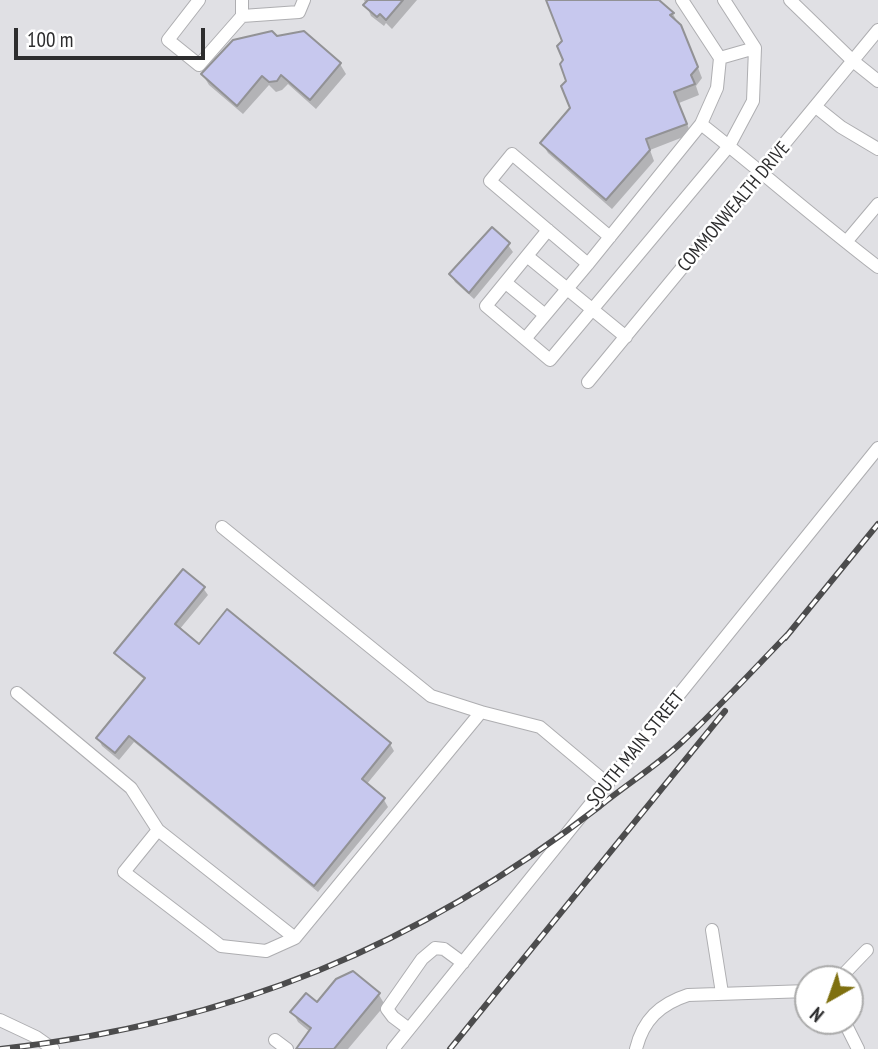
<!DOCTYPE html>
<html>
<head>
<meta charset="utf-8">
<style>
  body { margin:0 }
  #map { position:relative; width:878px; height:1049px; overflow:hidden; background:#e0e0e4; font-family:"PT Sans Narrow",sans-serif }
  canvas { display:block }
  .north { position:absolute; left:794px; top:965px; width:70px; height:70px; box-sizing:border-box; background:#fff; border:2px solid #ababab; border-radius:50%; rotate:220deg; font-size:19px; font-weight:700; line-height:28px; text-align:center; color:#2d2d2e }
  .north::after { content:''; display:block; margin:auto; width:24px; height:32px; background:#7f700f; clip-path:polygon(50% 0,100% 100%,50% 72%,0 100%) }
  .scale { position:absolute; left:14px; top:28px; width:191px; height:32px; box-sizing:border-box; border:4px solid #2d2d2e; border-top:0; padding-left:9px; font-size:21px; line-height:24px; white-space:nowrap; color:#2d2d2e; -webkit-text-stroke:5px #fff; paint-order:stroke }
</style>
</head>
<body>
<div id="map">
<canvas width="878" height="1049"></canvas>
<div class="north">N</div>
<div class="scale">100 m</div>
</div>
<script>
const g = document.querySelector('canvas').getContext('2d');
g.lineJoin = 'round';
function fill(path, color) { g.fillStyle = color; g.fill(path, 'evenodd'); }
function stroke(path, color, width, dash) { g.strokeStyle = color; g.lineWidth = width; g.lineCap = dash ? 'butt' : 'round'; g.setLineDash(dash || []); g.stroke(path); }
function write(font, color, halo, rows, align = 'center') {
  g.font = font + ' "PT Sans Narrow",sans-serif'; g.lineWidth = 5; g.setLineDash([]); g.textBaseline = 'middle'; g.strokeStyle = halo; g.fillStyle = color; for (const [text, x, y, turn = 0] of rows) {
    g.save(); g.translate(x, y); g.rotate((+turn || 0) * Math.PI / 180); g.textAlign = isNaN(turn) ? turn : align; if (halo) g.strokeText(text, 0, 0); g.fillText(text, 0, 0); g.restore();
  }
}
const shadow = new Path2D(`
  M 364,0 L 417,0 L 392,29 L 386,23 L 384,26 L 371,16 Z
  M 548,0 L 657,0 L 673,14 L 686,37 L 702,78 L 696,86 L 699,95 L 679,103 L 691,134 L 650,150 L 654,161 L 612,209 L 548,153 L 542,143 L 572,109 L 564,41 Z
  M 304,33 L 340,64 L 346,74 L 316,109 L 288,84 L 282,90 L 276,92 L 269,85 L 243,114 L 209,85 L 203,75 L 277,38 Z
  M 508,245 L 513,252 L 474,299 L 455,282 L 451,275 Z
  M 203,588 L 208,595 L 179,630 L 199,646 L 390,744 L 394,751 L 366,785 L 384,800 L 388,807 L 318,892 L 134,742 L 119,760 L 102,746 L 98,738 L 145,680 L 121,660 L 116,653 Z
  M 353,973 L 379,995 L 385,1005 L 348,1049 L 297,1049 L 310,1032 L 298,1022 L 293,1012 L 317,1005 Z`);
const building = new Path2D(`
  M 368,0 L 403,0 L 386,20 L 380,14 L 377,17 L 363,5 Z
  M 546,0 L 659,0 L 674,13 L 670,15 L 681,25 L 698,67 L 691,75 L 695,84 L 674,92 L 687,124 L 646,139 L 650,150 L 606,200 L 540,143 L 570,108 L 561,86 L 566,81 L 560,64 L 563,60 L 557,46 L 562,41 Z
  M 272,31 L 277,36 L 304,31 L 341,63 L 310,100 L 281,75 L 277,81 L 269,82 L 262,76 L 237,106 L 201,74 L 233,40 Z
  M 492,227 L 510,243 L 469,293 L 449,274 Z
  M 183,569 L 205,587 L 175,624 L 199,644 L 227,609 L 391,743 L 362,779 L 385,798 L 314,886 L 129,736 L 115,753 L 96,738 L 145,678 L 114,653 Z
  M 353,971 L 380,993 L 334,1049 L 296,1049 L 311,1028 L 290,1012 L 306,993 L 317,1002 L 336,979 Z`);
const minor = new Path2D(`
  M 199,0 L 168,40 L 199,65 L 242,16 L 299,12 L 304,0
  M 242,0 L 242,16
  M 682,0 L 720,58
  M 724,0 L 755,48
  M 790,0 L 853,61 L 878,81
  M 816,107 L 841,127 L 878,149
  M 548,230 L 486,306 L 550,360 L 729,146 L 753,101 L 755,48 L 720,58 L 717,88 L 701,124 C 761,171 818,221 878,267
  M 846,242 L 878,204
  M 527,256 L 626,337
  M 588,264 L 490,181 L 512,154 L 610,237
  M 506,283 L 545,315
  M 525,339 L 588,264 L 701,124
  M 588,382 L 878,30
  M 222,527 L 431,696 L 481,712
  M 17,693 L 131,788 L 158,830
  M 712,930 L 722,993
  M 295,938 L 266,951 L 221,946 L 124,872 L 158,830 L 295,938 L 481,712 L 540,727 L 608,784
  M 839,979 L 867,950
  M 0,1020 L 36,1037 L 53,1049
  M 844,1021 L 858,1049
  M 409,1029 L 393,1017 L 387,1009 L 422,959 L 435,948 L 444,949 L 463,963
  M 275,1040 L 287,1049
  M 393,1049 L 878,448
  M 636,1049 C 643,1020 660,1004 688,995 L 808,991`);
const rail = new Path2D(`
  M 785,638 L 878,524
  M 0,1049 C 229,1024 417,947 600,806 C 627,784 658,765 683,741 C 720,706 755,668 791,631
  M 450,1049 L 725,711`);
const streetNames = [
  ["COMMONWEALTH DRIVE",734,207,-50],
  ["SOUTH MAIN STREET",636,749,-51]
];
fill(shadow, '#0003');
fill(building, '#c7c8ee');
stroke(building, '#929295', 2);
stroke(minor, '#aeaeb1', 14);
stroke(minor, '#fff', 12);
stroke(rail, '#4c4c4d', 6);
stroke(rail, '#fff', 3.5, [10]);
write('19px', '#2d2d2e', '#fff', streetNames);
</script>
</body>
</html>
